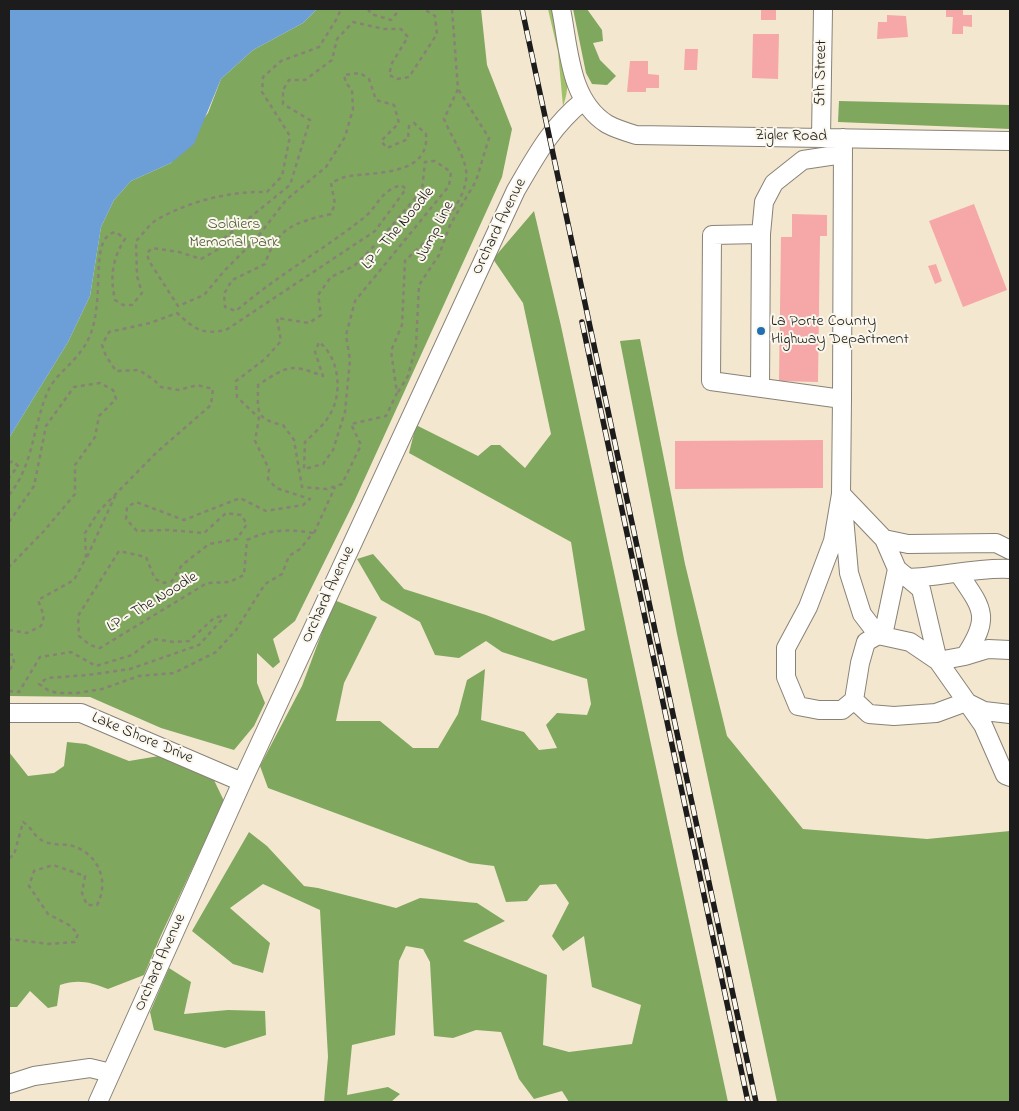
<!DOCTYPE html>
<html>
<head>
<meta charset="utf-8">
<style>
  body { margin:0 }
  #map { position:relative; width:1019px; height:1111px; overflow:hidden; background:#f4e7d0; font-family:"Indie Flower",sans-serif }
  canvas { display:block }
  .frame { position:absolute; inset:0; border:10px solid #1c1c1c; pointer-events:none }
</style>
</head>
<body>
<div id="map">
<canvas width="1019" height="1111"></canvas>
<div class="frame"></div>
</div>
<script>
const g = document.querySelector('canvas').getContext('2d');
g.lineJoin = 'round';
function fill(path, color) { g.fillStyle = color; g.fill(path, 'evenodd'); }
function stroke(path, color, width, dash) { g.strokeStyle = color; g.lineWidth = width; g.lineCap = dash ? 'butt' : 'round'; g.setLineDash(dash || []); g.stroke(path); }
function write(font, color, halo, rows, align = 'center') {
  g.font = font + ' "Indie Flower",sans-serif'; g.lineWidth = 4; g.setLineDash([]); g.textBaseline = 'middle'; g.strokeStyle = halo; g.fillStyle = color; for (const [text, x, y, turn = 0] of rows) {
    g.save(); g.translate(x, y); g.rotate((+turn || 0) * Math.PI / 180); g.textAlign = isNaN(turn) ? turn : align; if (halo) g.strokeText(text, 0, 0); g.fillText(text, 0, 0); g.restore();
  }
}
const green = new Path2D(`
  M 548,9 L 555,9 C 561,38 575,77 563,106 L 558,52 Z`);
const forest = new Path2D(`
  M 317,9 L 481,9 L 487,65 L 512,129 L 502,177 L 354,502 L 295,621 L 273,639 L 280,662 L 273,668 L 257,653 L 257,683 L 265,703 L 254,726 L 234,750 L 161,728 L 90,697 L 9,696 L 9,438 L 68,342 L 90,296 L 101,227 L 114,200 L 131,181 L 171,163 L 208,113 L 221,79 L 253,50 L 303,23 Z
  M 573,9 L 587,9 L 602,30 L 603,41 L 593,43 L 600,60 L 616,76 L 607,85 L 592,84 L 586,73 Z
  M 839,101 L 1010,105 L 1010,129 L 838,122 Z
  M 534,211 L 561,326 L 728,1102 L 569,1102 L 562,1091 L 534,1099 L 519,1079 L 501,1032 L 476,1030 L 453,1038 L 434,1036 L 430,962 L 423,949 L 406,946 L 399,961 L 395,1035 L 352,1045 L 347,1095 L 388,1087 L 400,1094 L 391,1102 L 324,1102 L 328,1057 L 320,910 L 263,884 L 230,908 L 270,943 L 263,973 L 233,964 L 192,931 L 249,832 L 267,846 L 304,886 L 318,888 L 396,908 L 420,898 L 477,903 L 505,921 L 463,941 L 547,975 L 543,1045 L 569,1052 L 632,1044 L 641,1005 L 592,987 L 584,936 L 563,951 L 552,936 L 569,903 L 556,884 L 540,885 L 527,901 L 506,902 L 494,866 L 470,863 L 268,788 L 260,766 L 302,686 L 334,600 L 377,617 L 344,683 L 336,721 L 380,721 L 413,748 L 438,748 L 458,714 L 467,680 L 485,669 L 481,720 L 524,732 L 539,750 L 557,748 L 546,725 L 557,713 L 587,715 L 591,704 L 587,679 L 502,652 L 486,641 L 459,658 L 435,655 L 420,622 L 381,600 L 357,559 L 373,554 L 404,589 L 486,615 L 553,641 L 585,630 L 571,542 L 409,453 L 416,425 L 478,456 L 491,445 L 500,445 L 525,468 L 551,434 L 523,303 L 493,259 Z
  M 640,339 L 685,564 L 727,736 L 803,829 L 927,839 L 1010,831 L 1010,1102 L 777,1102 L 677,634 L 620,341 Z
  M 67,742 L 86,744 L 129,761 L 159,756 L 213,778 L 224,801 L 161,935 L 144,975 L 108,989 C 90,982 78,979 60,985 L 57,1006 L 48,1008 L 30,991 L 17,1007 L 9,1007 L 9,752 L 28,776 L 54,773 L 64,766 Z
  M 169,968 L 191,982 L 184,1014 L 228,1010 L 265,1011 L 266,1035 L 225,1048 L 154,1030 L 150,1012 Z`);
const water = new Path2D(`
  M 9,9 L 317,9 L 303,23 L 253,50 L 221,79 L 194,144 L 171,163 L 131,181 L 114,200 L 101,227 L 90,296 L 68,342 L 9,438 Z`);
const building = new Path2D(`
  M 761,9 L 776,9 L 776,20 L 761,20 Z
  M 946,9 L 963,10 L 963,15 L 972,15 L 972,27 L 963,26 L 963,34 L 952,34 L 953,17 L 946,17 Z
  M 887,15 L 906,16 L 908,37 L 877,39 L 878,22 L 887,22 Z
  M 753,34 L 779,34 L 778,79 L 752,78 Z
  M 685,49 L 698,49 L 697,70 L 684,70 Z
  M 630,61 L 648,61 L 648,74 L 659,75 L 659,88 L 646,88 L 646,92 L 627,92 Z
  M 974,204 L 1007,290 L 963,307 L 929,221 Z
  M 792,214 L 827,215 L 827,236 L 820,236 L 818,382 L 779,381 L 781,237 L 792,237 Z
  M 936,264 L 942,281 L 935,284 L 928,266 Z
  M 823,440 L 823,488 L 675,489 L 675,441 Z`);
const path = new Path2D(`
  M 368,9 L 371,14 L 391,20 L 400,9
  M 398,392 L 408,376 L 416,346 L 419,285 L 439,255 L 450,225 L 476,181 L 489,138 L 458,89
  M 9,463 L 13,461 L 18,466 L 9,478
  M 9,495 C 34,465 33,423 49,389 C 56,375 72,364 81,351 C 100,327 97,292 99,263 C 100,251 102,234 116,232 L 125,239 C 112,259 110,277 115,300 L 123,305 L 132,305 L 142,293 L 137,276 L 136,241 C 143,234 150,223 158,219 C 190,201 230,191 267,192 L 282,176 L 290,136 L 262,92 L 263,77 L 281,61 L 319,47 L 336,20 L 341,9
  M 9,522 L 34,486 L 46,426 L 74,387 L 100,383 L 113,390 L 116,399 L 99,416 L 95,437 L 75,465 L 75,494 L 44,531 L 9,567
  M 314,533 L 335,487
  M 87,557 L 116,494
  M 9,630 L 27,633 L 41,626 L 44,616 L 38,600 L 74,580 L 86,558 L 85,533 L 99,511 L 157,452 L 211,405 L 213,389 L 197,385 L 179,390 L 161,387 L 154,380 L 139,370 L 116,371 L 106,356 L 102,345 L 109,332 L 150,323 L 177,313 C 195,329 201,335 226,330 L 375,231 L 406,189 L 401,185 C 378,192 378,208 361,220 C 320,252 275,277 236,311 L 225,307 L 224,294 L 232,280 L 265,264 C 277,227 296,222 331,214 L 335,204 L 331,183 C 337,180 343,177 349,176 C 378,172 430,175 426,134 L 414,123 L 409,126 L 408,139 L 387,148 L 381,141 L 399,123 L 394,105 L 376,100 L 369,79 L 360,73 L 344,75 L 346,83 L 352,90 L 353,109 L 345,137 L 326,167 L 286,200 L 256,239 L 225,270 L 204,295 L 178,306 L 149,261 L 147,253 L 152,248 L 179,252 L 201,259 L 217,250 L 222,240 L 290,185 L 310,120 L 283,104 L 283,90 L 289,80 L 305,80 L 332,60 L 337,39 L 353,22 L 384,29 L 401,29 L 408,37 L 392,63 L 389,75 L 397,79 L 409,77 L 437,34 L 435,16 L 424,9
  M 9,654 L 13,655 L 14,663 L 9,671
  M 9,691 L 19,692 L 40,657 L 71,652 L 96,666 L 132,655 L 153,639 L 174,642 L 189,641 L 214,618 L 226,615 L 199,645 L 130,669 L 88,675 L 47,678 L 39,684 L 48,690 L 57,693 L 77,693 L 102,689 L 139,676 L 174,673 L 216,652 L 236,630 L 265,584 L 282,574 L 289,556 L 300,549 L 313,533 C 289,529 270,529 247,540 L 244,575 L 229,582 L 207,583 L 100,648 L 90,645 L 79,636 L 78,616 L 119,551 L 146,557 L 155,579 L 164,583 L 172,581 L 182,565 L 209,544 L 237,539 L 247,524 L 241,515 L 226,513 L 204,533 L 168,530 L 137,531 L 126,519 L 127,507 L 136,502 L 184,520 L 240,498 L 266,511 L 303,505 L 310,499 L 276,488 L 268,479 L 269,469 L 255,441 L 259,418 L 237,397 L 236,381 L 265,359 L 281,341 L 277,318 L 309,323 L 321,315 L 318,295 L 331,277 L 354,266 L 378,242 L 422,190 L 425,162 L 435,161 L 451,172 L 449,186 L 355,301 L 346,335 L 350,360 L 345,412 L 333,450 L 323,464 L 304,469 L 305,442 C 313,434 323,426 329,416 C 343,395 340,358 319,342 L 315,352 L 323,376 C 289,363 288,366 258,385 C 258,411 254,419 283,425 L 294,440 L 302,487 L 327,489 L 342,484 L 361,445 L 351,424 L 386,416 L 397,393 L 391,351 L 402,325 L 405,261 C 427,239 475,200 465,165 C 461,150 450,134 444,119 L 458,89 L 452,9
  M 9,858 L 14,855 L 23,822 C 34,829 32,836 45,842 C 55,846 67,843 76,847 C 100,857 109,883 97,905 L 87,905 L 82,893 L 85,876 L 53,865 L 34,871 L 29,886 L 48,914 L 69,925 L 78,934 L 75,942 L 49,944 L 9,939`);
const minor = new Path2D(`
  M 561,9 C 569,48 569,100 607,124 C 616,129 626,132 636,135 L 1010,141
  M 821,138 L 823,9
  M 761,234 L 712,235 L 711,381 L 842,399 L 843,138
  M 760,387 L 761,234 L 764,202 L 774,183 L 803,160 L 843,154
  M 842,399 L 841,494 L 884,539 L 908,544 L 996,543 L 1010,550
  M 841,494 L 833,541 L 808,607 L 786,648 L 786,677 L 798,706 L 819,710 L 842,710 L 854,700
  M 844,517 L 849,573 L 862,614 L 878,635 L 885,626 L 897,569 L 884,539
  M 897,569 L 921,589 L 938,661 L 983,725 L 1005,775 L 1010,777
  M 959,574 C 983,609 991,617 965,656 L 938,661 L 910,642 L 878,635 L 866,642 L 860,663 L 854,700 L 869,714 L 894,716 L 936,713 L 966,702 L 984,711 L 1010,714
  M 908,578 C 942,577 976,567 1010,569
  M 965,656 L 988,649 L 1010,650
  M 9,713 L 81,713 L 242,782
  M 9,1084 L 34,1076 L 90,1068 L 111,1073
  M 98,1102 L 242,782 L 516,190 C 536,156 551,127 583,101`);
const rail = new Path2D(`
  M 522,9 L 756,1102
  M 582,322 L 748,1102`);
const markers = [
  [761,331,5,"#1f6fb2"]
];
const streetNames = [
  ["5th Street",822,73,-89],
  ["Zigler Road",791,137,1],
  ["Orchard Avenue",500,227,-64],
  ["LP - The Noodle",399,229,-50],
  ["Jump Line",436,232,-63],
  ["Orchard Avenue",329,595,-65],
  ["LP - The Noodle",153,603,-31],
  ["Lake Shore Drive",142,739,23],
  ["Orchard Avenue",161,963,-66]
];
const parkNames = [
  ["Soldiers",234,225],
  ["Memorial Park",234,243]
];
const poiNames = [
  ["La Porte County",771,322],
  ["Highway Department",771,340]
];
fill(green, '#9fc16a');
fill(forest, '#7fa75e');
fill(water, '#6c9fd7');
fill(building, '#f5a8a7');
stroke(minor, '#888276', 20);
stroke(path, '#888276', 2.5, [4, 4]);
stroke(minor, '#fff', 18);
stroke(rail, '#1c1c1c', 5.5);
stroke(rail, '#fbf7ec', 4, [11]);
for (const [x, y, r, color] of markers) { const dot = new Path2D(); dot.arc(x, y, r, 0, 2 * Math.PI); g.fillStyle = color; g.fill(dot); stroke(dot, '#fbf7ec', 2); }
write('16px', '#1c1c1c', '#fbf7ec', streetNames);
write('16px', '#505e3b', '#fbf7ec', parkNames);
write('16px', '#1c1c1c', '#fbf7ec', poiNames, 'left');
</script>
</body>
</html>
